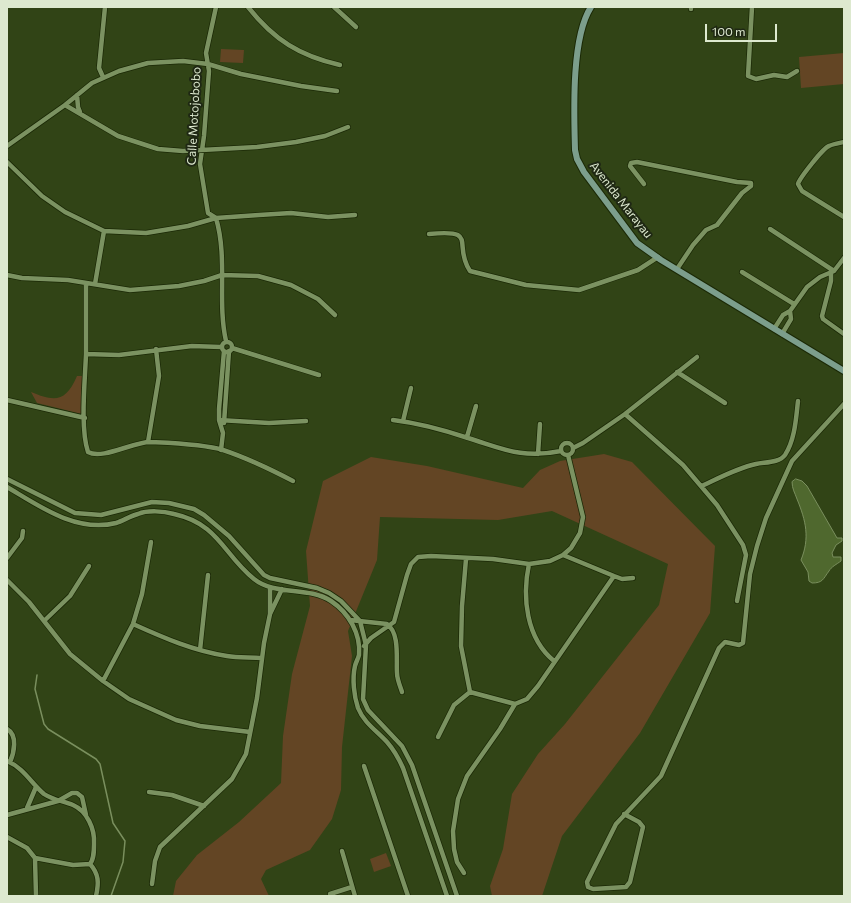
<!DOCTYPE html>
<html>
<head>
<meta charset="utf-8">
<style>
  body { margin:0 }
  #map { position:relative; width:851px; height:903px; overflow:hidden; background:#314416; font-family:Commissioner,sans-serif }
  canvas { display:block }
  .frame { position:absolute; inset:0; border:8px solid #dde9cf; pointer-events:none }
  .scale { position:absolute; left:705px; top:24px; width:72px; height:18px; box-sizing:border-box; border:2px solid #dde9cf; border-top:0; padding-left:5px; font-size:12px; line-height:14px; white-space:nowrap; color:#dde9cf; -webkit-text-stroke:3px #1f2814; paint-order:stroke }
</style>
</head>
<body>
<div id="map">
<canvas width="851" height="903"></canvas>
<div class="frame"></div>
<div class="scale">100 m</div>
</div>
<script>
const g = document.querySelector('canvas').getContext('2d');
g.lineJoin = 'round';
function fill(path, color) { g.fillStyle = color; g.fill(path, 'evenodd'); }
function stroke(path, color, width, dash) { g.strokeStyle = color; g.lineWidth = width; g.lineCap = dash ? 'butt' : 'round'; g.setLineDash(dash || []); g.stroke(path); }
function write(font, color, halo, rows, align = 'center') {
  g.font = font + ' Commissioner,sans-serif'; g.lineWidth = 4; g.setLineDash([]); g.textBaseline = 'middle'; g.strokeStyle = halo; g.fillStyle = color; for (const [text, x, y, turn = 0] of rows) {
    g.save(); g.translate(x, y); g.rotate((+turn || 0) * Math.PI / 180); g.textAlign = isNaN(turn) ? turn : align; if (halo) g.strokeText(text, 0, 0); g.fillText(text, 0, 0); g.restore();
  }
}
const green = new Path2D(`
  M 221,49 L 244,50 L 243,63 L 220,62 Z
  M 844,53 L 844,84 L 801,88 L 799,57 Z
  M 77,376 L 82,376 L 82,414 L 37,403 L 31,392 C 55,402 66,402 77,376 Z
  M 604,454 L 632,462 L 715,546 L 710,613 L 640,733 L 562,836 L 542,896 L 492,896 L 490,886 L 503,849 L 512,794 L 538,754 L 565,724 L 659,605 L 668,564 L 552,511 L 498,520 L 380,517 L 377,560 L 348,631 L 352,656 L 342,747 L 341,790 L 332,819 L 310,850 L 266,870 L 261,879 L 269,896 L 173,896 L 176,881 L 197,855 L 239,822 L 281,783 L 283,736 L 292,674 L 310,606 L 306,551 L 323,481 L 371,457 L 427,466 L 523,488 L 540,470 L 560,461 Z
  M 386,853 L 391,866 L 374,872 L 370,859 Z`);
const water = new Path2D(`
  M 796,479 L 802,481 L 807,486 L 837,538 L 842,538 L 842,541 L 836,545 L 832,553 L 833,557 L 841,557 L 841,561 C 837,564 831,567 829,571 C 823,579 823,583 812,583 L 809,581 L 808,572 L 801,560 C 810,538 806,521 797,499 C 795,493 792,489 792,482 Z`);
const stream = new Path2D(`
  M 37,675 L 35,689 L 44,724 L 48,729 L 96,759 L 100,764 L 113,823 L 125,841 L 123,862 L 111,896`);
const street = new Path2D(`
  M 216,7 L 206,53 L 209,71 L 204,136 L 200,164 L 208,213 L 216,218 C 228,259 217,301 226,341
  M 248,7 C 274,40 300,56 340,65
  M 334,7 L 356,27
  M 752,7 L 748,76 L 756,79 L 774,75 L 787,77 L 797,71
  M 691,9 L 691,7
  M 103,77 L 99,68 L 105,7
  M 77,95 L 78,107 L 80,112
  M 65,105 L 118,136 L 158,149 L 183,151 L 257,147 L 296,142 L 325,136 L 348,127
  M 844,142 C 839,143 833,144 829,146 C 823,148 799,179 798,184 L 802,191 L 844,217
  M 7,146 L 65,105 L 92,83 L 119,71 L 148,63 L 183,61 L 208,64 L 241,74 L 301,86 L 337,91
  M 7,162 L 42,196 L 65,212 L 104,231 L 146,233 L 188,226 L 216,218 L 259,215 L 291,213 L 328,217 L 355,215
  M 644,184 L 630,166 L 631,163 L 637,162 L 737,182 L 751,183 L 751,186 L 742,193 L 717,225 L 706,230 L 693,245 L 677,269
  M 770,229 L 834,271
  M 429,234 C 480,229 452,244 470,271 L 526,285 L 579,290 L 638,270 L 658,257
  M 742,272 L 794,304
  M 831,273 L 831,281 L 822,316 L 823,319 L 844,334
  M 7,275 L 22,278 L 68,280 L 130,290 L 179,286 L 204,281 L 222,275 L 258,276 L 291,285 L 318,299 L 335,315
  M 86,284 L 86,354
  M 95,284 L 104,231
  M 774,329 L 783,315 L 790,311 L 807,287 L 820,277 L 834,271 L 844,258
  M 782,334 L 791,319 L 790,311
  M222 347a5 5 0 1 1 10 0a5 5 0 1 1-10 0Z
  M 221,347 L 192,346 L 119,355 L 86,354 C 85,381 80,428 88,452 C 102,460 133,442 150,442 C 171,443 204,444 223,450 C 247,458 270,469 293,481
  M 232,348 L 319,375
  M 677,372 L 725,403
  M 7,400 L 85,418
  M 625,414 L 683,465 L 717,505 L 743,545 L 746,555 L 737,601
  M 219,420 L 269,423 L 306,421
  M 393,420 C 418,423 444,430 468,438 C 504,449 522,459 561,451
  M 403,421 L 411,388
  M 224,423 L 229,351
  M 467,437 L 476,406
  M 148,442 L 159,376 L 156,349
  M561 449a6 6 0 1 1 12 0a6 6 0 1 1-12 0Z
  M 573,448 L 583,443 L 625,414 L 697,357
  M 221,450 L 223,433 L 219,420 L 219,409 L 224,351
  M 538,454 L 540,424
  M 7,479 L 75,513 L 101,515 L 152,502 L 169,503 L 194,509 L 204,515 L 229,536 L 264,575 L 270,578 L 317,588 L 329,593 L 341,601 L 360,621 L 366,645 L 363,699 L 368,710 L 402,746 L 412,765 L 457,896
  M 702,486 C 719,478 737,468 756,464 C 765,462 779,463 785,455 C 795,440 796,418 798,401
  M 7,487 C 39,506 76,533 116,523 C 123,521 130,516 138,514 C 148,510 163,511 174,514 C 219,524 223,554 254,579 C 275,596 308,586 331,601 C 349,613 361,634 359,655 C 358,659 356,662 355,666 C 352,679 354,696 358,708 C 364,723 377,731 387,742 C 394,750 399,759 403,768 L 447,896
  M 563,555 L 614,576 L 622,579 L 633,578
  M 7,558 L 22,538 L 23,531
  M 466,559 L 462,606 L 461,646 L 470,692 L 515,704
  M 529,564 C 522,597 526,638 554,661
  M 7,580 L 29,602 L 70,654 L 103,681 L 129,699 L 176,720 L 200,726 L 250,732
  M 270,587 L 270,614
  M 350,620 L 387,624 C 400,633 396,659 397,673 C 397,679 400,686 402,692
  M 44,621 L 70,596 L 89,566
  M 133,624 C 164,638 194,651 227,656 C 238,658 250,657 262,658
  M 364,646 L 371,638 L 394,622 L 407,575 L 411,564 L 418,557 L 431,556 L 493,559 L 529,564 L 550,561 L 563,555 L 571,548 L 580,533 L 583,517 L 568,455
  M 200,650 L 208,575
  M 103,681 L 133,624 L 142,594 L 151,542
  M 7,729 C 18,735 14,753 10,762
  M 438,737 L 454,705 L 470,692
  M 7,761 C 24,768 31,783 44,794 C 53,800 63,801 73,805 C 87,811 95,829 94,844 C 94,851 94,859 90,864 L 73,865 L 35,858
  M 364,766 L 408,896
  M 149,792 L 172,795 L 204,806
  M 27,808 L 36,787
  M 624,814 L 639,822 L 643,827 L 630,882 L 626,887 L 593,889 L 588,887 L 587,882 L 616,824 L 661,776 L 719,648 L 725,642 L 739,645 L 743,643 L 750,574 L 757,546 L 766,518 L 792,461 L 844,404
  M 7,815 L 58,801 L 72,793 L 77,793 L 82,797 L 86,815
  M 7,837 L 27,848 L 35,858 L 36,896
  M 342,851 L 355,896
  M 90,864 C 99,874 99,883 96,896
  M 464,873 L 457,862 L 454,849 L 453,831 L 458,799 L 467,776 L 500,729 L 515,704 L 527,699 L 538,686 L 614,576
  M 152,884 L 155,861 L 160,847 L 232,779 L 246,754 L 257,698 L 264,643 L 270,614 L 282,589
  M 330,894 L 352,887`);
const secondary = new Path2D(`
  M 591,7 C 571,38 574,113 575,150 L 577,159 L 584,172 L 637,243 L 661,260 L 844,371`);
const streetNames = [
  ["Calle Motojobobo",194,116,-87],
  ["Avenida Marayau",621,200,52]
];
fill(green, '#634524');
fill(water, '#4f682e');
stroke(water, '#7a8f5e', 1);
stroke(stream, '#7a8f5e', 1.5);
stroke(street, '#1b2906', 6);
stroke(secondary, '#1b2906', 8);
stroke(street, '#7b9261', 4.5);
stroke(secondary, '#7c9e8c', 6);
write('12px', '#dde9cf', '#1f2814', streetNames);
</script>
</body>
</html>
